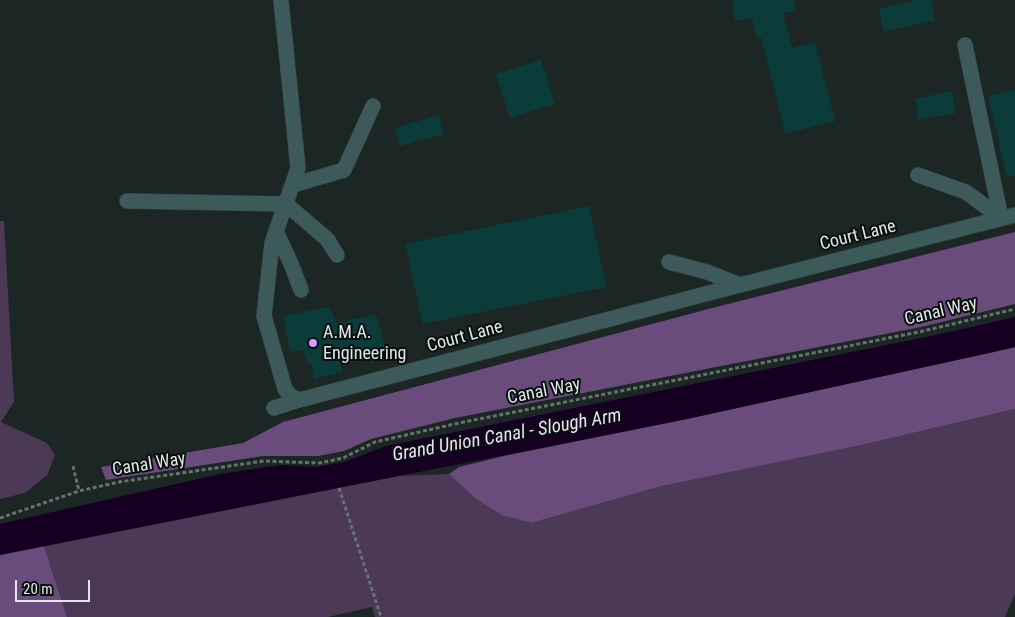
<!DOCTYPE html>
<html>
<head>
<meta charset="utf-8">
<style>
  body { margin:0 }
  #map { position:relative; width:1015px; height:617px; overflow:hidden; background:#1b2625; font-family:"Roboto Condensed",sans-serif }
  canvas { display:block }
  .scale { position:absolute; left:15px; top:580px; width:75px; height:22px; box-sizing:border-box; border:2px solid #e0e8e7; border-top:0; padding-left:6px; font-size:15px; line-height:18px; white-space:nowrap; color:#e0e8e7; -webkit-text-stroke:4px #090e0e; paint-order:stroke }
</style>
</head>
<body>
<div id="map">
<canvas width="1015" height="617"></canvas>
<div class="scale">20 m</div>
</div>
<script>
const g = document.querySelector('canvas').getContext('2d');
g.lineJoin = 'round';
function fill(path, color) { g.fillStyle = color; g.fill(path, 'evenodd'); }
function stroke(path, color, width, dash) { g.strokeStyle = color; g.lineWidth = width; g.lineCap = dash ? 'butt' : 'round'; g.setLineDash(dash || []); g.stroke(path); }
function write(font, color, halo, rows, align = 'center') {
  g.font = font + ' "Roboto Condensed",sans-serif'; g.lineWidth = 4; g.setLineDash([]); g.textBaseline = 'middle'; g.strokeStyle = halo; g.fillStyle = color; for (const [text, x, y, turn = 0] of rows) {
    g.save(); g.translate(x, y); g.rotate((+turn || 0) * Math.PI / 180); g.textAlign = isNaN(turn) ? turn : align; if (halo) g.strokeText(text, 0, 0); g.fillText(text, 0, 0); g.restore();
  }
}
const green = new Path2D(`
  M 0,221 L 4,221 L 14,402 L 1,422 L 47,443 L 55,455 L 47,475 L 25,493 L 0,499 Z
  M 1015,409 L 1015,594 L 1005,617 L 375,617 L 372,607 L 328,617 L 67,617 L 44,546 L 396,476 L 449,474 L 476,499 L 501,515 L 531,523 L 662,486 L 862,445 Z`);
const forest = new Path2D(`
  M 1015,232 L 1015,304 L 921,327 L 455,418 L 371,439 L 344,451 L 318,456 L 263,456 L 106,480 L 101,467 L 243,443 L 283,422 L 716,307 Z
  M 1015,347 L 1015,409 L 862,445 L 662,486 L 531,523 L 501,515 L 476,499 L 449,474 L 459,467 L 504,456 L 687,419 Z
  M 44,546 L 67,617 L 0,617 L 0,555 Z`);
const water = new Path2D(`
  M 1015,317 L 1015,347 L 994,352 L 687,419 L 0,555 L 0,524 L 220,474 L 281,465 L 316,467 L 344,462 L 386,446 L 936,335 Z`);
const building = new Path2D(`
  M 732,0 L 794,0 L 795,11 L 783,13 L 792,48 L 815,42 L 835,121 L 785,134 L 761,37 L 756,38 L 752,18 L 735,21 Z
  M 916,0 L 931,0 L 935,20 L 884,32 L 879,9 Z
  M 541,60 L 555,104 L 510,118 L 496,74 Z
  M 1015,90 L 1015,176 L 1007,177 L 988,96 Z
  M 952,91 L 956,113 L 919,120 L 915,99 Z
  M 439,115 L 444,134 L 400,146 L 395,128 Z
  M 589,206 L 606,287 L 423,324 L 405,244 Z
  M 329,307 L 337,323 L 376,314 L 385,348 L 339,360 L 342,372 L 314,379 L 311,363 L 307,364 L 303,350 L 290,352 L 283,316 Z`);
const path = new Path2D(`
  M 73,466 L 79,491
  M 339,488 L 381,617
  M 0,518 L 79,491 L 119,482 L 264,461 L 320,463 L 343,458 L 375,442 L 459,423 L 919,332 L 1015,309`);
const lane = new Path2D(`
  M 281,0 L 298,168 L 272,243 L 264,316 L 285,389 C 290,396 294,400 303,399 L 740,285 L 1015,215
  M 965,45 L 1001,218
  M 918,175 L 966,192 L 1001,218
  M 293,185 L 344,170 L 373,106
  M 127,201 L 286,204 L 327,239 L 337,255
  M 276,231 L 292,266 L 301,290
  M 669,262 L 707,272 L 740,285
  M 274,408 L 299,400`);
const markers = [
  [313,343,5,"#d69bfa"]
];
const streetNames = [
  ["Court Lane",858,236,-14],
  ["Canal Way",941,312,-13],
  ["Court Lane",465,337,-15],
  ["Canal Way",544,392,-11],
  ["Canal Way",149,465,-9]
];
const poiNames = [
  ["A.M.A.",323,333],
  ["Engineering",323,354]
];
const waterNames = [
  ["Grand Union Canal - Slough Arm",507,436,-10]
];
fill(green, '#4b3956');
fill(forest, '#6a4c7c');
fill(water, '#150022');
fill(building, '#0c3c3a');
stroke(lane, '#374140', 16);
stroke(path, '#677170', 3, [4, 2.5]);
stroke(lane, '#3b5a59', 15);
for (const [x, y, r, color] of markers) { const dot = new Path2D(); dot.arc(x, y, r, 0, 2 * Math.PI); g.fillStyle = color; g.fill(dot); stroke(dot, '#090e0e', 2); }
write('18px', '#e0e8e7', '#090e0e', streetNames);
write('18px', '#e0e8e7', '#090e0e', poiNames, 'left');
write('italic 19px', '#eedcfb', '#090e0e', waterNames);
</script>
</body>
</html>
